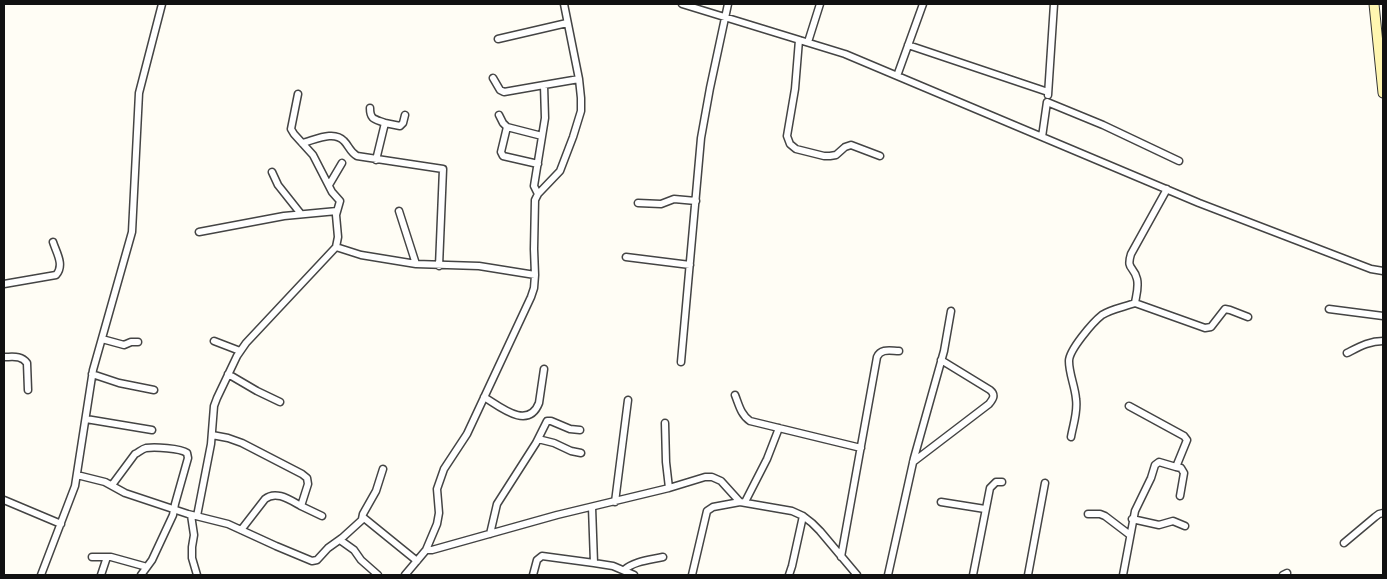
<!DOCTYPE html>
<html>
<head>
<meta charset="utf-8">
<style>
  body { margin:0 }
  #map { position:relative; width:1387px; height:579px; overflow:hidden; background:#fffdf5; font-family:Merriweather,serif }
  canvas { display:block }
  .frame { position:absolute; inset:0; border:5px solid #111; pointer-events:none }
</style>
</head>
<body>
<div id="map">
<canvas width="1387" height="579"></canvas>
<div class="frame"></div>
</div>
<script>
const g = document.querySelector('canvas').getContext('2d');
g.lineJoin = 'round';
function stroke(path, color, width, dash) { g.strokeStyle = color; g.lineWidth = width; g.lineCap = dash ? 'butt' : 'round'; g.setLineDash(dash || []); g.stroke(path); }
const street = new Path2D(`
  M 682,4 L 845,54 L 1199,203 L 1371,269 L 1383,271
  M 498,39 L 567,23
  M 799,40 L 795,89 L 787,136 L 790,144 L 796,149 L 824,156 L 830,156 L 836,155 L 845,147 L 851,145 L 880,156
  M 808,42 L 820,4
  M 908,45 L 1048,92
  M 897,76 L 923,4
  M 493,78 L 500,90 L 504,92 L 544,85
  M 298,94 L 291,129 L 294,134 L 313,155 L 332,192 L 340,201 L 336,215 L 338,237 L 336,247
  M 1048,95 L 1054,4
  M 370,108 C 370,120 375,119 385,123 L 376,160
  M 499,115 L 503,123 L 507,127 L 542,136
  M 385,123 L 400,126 L 403,123 L 405,115
  M 507,127 L 501,152 L 503,156 L 538,164
  M 1042,137 L 1047,102 L 1103,125 L 1179,161
  M 302,143 C 315,140 334,130 344,141 C 349,146 350,152 357,156 L 443,169 L 439,266
  M 272,172 L 278,185 L 301,214
  M 329,185 L 342,163
  M 538,194 L 534,186 L 545,118 L 544,85 L 579,79
  M 638,203 L 661,204 L 674,199 L 696,201
  M 399,211 L 416,264
  M 199,232 L 284,216 L 337,211
  M 626,257 L 690,265
  M 4,284 L 56,275 C 65,265 56,252 53,242
  M 1135,303 L 1205,328 L 1211,327 L 1225,309 L 1230,310 L 1248,317
  M 1329,309 L 1383,316
  M 102,339 L 124,345 L 131,342 L 138,342
  M 214,341 L 240,351
  M 1347,353 C 1359,347 1369,341 1383,341
  M 4,357 C 13,357 21,355 27,363 L 28,390
  M 681,362 L 701,138 L 710,88 L 728,4
  M 92,374 L 119,383 L 154,390
  M 228,374 L 257,391 L 280,402
  M 735,395 C 739,405 741,415 750,421 L 861,448
  M 484,397 C 499,406 528,431 539,403 L 544,369
  M 86,419 L 152,430
  M 665,423 L 666,462 L 669,488
  M 212,435 L 228,438 L 242,443 L 302,474 L 307,478 L 308,484 L 301,506 C 290,500 276,490 265,499 L 241,530
  M 1071,437 C 1073,425 1078,412 1076,399 C 1075,386 1069,374 1069,361 C 1069,350 1093,322 1102,315 C 1111,309 1124,307 1135,303 C 1136,296 1139,287 1137,279 C 1134,266 1126,270 1131,254 L 1167,189
  M 538,439 L 554,443 L 571,451 L 581,453
  M 913,462 L 989,404 C 993,399 996,395 990,390 L 941,360
  M 1176,467 L 1181,468 L 1184,473 L 1180,496
  M 77,475 L 105,482 L 125,493 L 188,514 L 228,524 L 276,546 L 312,561 L 317,560 L 328,548 L 342,538 L 364,518 L 417,561
  M 112,485 L 135,454 C 139,452 142,449 146,448 C 155,447 180,448 187,453 L 188,458 L 175,504 L 173,515 L 152,560 L 141,575
  M 4,500 L 61,524
  M 615,502 L 628,400
  M 745,502 L 767,459 L 779,428
  M 941,502 L 985,509
  M 301,506 L 322,516
  M 1088,514 L 1100,514 L 1105,516 L 1130,535
  M 191,515 L 194,535 L 192,547 L 192,558 L 197,575
  M 197,516 L 211,444 L 214,406 L 217,398 L 237,356 L 246,343 L 336,247 L 361,255 L 416,264 L 479,266 L 535,275
  M 362,519 L 363,514 L 376,491 L 383,469
  M 1132,519 L 1159,525 L 1173,521 L 1185,526
  M 490,534 L 497,504 L 536,443 L 547,421 L 551,421 L 570,429 L 580,430
  M 340,540 L 354,550 L 361,560 L 378,575
  M 1344,543 L 1375,517 L 1379,514 L 1383,513
  M 426,550 L 432,550 L 557,515 L 669,488 L 705,477 L 712,477 L 721,481 L 740,502 L 792,511 L 803,516 L 812,523 L 820,531 L 857,575
  M 92,557 L 111,557 L 147,567
  M 841,557 L 877,357 C 881,348 891,351 899,351
  M 594,563 L 613,566 L 634,575
  M 624,570 C 634,561 650,560 663,557
  M 41,575 L 75,486 L 93,370 L 132,232 L 139,93 L 162,4
  M 101,575 L 107,557
  M 405,575 L 426,550 L 437,524 L 439,513 L 437,489 L 444,469 L 467,434 L 531,297 L 534,288 L 535,275 L 534,249 L 535,200 L 538,194 L 560,171 L 573,137 L 581,111 L 581,98 L 579,79 L 564,4
  M 533,575 L 537,560 L 542,556 L 594,563 L 592,507
  M 692,575 L 707,511 L 713,507 L 740,502
  M 789,575 L 792,566 L 803,516
  M 888,575 L 914,458 L 944,351 L 951,311
  M 973,575 L 990,488 L 996,482 L 1002,482
  M 1028,575 L 1045,483
  M 1123,575 L 1135,511 L 1151,478 L 1155,465 L 1159,462 L 1176,467 L 1187,440 L 1184,436 L 1129,406
  M 1283,575 L 1287,573`);
const secondary = new Path2D(`
  M 1374,4 L 1383,93`);
stroke(street, '#444', 9);
stroke(secondary, '#333', 11);
stroke(street, '#fff', 6);
stroke(secondary, '#fff6b0', 9);
</script>
</body>
</html>
